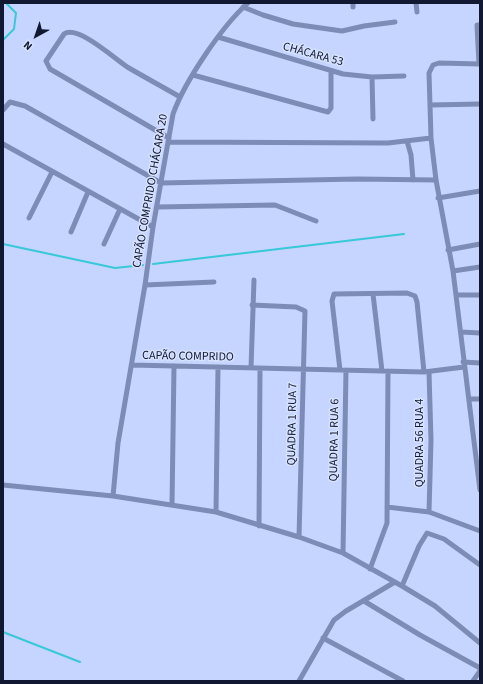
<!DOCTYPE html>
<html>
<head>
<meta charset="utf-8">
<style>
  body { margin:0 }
  #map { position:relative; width:483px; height:684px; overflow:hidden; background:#c5d5ff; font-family:"Source Sans 3",sans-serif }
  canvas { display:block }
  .frame { position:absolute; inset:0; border:4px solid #101832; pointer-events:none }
  .north { position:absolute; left:16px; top:16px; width:40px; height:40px; -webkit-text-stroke:3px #d7e2fe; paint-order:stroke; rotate:220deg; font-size:11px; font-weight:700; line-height:16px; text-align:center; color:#101832 }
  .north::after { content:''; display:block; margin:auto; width:14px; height:18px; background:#101832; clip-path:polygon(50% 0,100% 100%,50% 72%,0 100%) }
</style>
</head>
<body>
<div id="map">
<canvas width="483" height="684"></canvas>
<div class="frame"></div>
<div class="north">N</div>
</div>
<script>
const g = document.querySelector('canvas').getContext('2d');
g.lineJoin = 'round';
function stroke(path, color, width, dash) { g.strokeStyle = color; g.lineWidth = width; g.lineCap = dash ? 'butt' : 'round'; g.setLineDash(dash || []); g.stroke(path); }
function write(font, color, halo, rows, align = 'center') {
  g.font = font + ' "Source Sans 3",sans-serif'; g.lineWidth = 3; g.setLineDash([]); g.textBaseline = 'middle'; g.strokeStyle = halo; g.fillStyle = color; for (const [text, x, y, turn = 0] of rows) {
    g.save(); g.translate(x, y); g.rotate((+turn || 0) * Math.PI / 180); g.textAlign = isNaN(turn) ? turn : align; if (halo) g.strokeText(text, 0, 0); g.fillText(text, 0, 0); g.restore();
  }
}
const stream = new Path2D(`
  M 3,40 L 14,29 L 16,13 L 6,3
  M 3,244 L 115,268 L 143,265
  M 153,264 L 404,234
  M 3,632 L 80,662`);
const minor = new Path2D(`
  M 353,3 L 353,7
  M 416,3 L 417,12
  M 243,7 L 263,15 L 293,24 L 342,31 L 364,26 L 395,22
  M 218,37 L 343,74 L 372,77 L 404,76
  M 479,64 L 477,25 L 480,25
  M 480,64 L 439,63 L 433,65 L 429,73 L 431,138 L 436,180 L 453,271 L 480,490
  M 193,75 L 328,112 L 331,108 L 331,71
  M 372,77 L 373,119
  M 430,105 L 480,104
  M 3,110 L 10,102 L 25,106 L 161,183 L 357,179 L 436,180
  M 169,138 L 50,69 L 46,61 L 64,34 C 78,24 117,61 129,68 C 146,78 163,87 180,97
  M 407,141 L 411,155 L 413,180
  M 168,142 L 388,143 L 431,138
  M 3,144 L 153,227
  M 438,198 L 480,191
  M 157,207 L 275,205 L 316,221
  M 29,218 L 52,172
  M 71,232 L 88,192
  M 104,244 L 120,209
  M 448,250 L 480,244
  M 453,271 L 480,267
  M 145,285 L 214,282
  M 373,294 L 382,371
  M 456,295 L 480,295
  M 252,305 L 296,307 L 305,311 L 299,537
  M 461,332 L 480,333
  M 463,362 L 480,363
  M 132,365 L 424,372 L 464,367
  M 251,368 L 254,280
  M 340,370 L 332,301 L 334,294 L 407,293 L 415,296 L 417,302 L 424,372
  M 470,399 L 480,399
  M 3,485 L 113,496 L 216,512 L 299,537 L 343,553 L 402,586 L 435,606 L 480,643
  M 113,496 L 118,443 L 145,285 L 153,227 L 173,114 C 185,81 222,26 248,3
  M 172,505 L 174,366
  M 387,507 L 429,512 L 480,531
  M 216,512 L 218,367
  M 429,512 L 431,440 L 429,372
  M 259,526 L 260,369
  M 343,553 L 346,370
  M 370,569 L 387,523 L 388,371
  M 402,586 L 419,546 L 427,533 L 444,539 L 480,565
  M 364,601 L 420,635 L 480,668
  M 323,638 L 403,681
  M 299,681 L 334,620 L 346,611 L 395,582
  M 473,681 L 480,671`);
const streetNames = [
  ["CHÁCARA 53",313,55,15],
  ["CAPÃO COMPRIDO CHÁCARA 20",151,191,-80],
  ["CAPÃO COMPRIDO",188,357,1],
  ["QUADRA 1 RUA 7",293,424,-89],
  ["QUADRA 1 RUA 6",335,440,-89],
  ["QUADRA 56 RUA 4",420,443,-90]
];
stroke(stream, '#39c7da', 2);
stroke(minor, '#7c8cb6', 5);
write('12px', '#101832', '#d7e2fe', streetNames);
</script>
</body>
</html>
